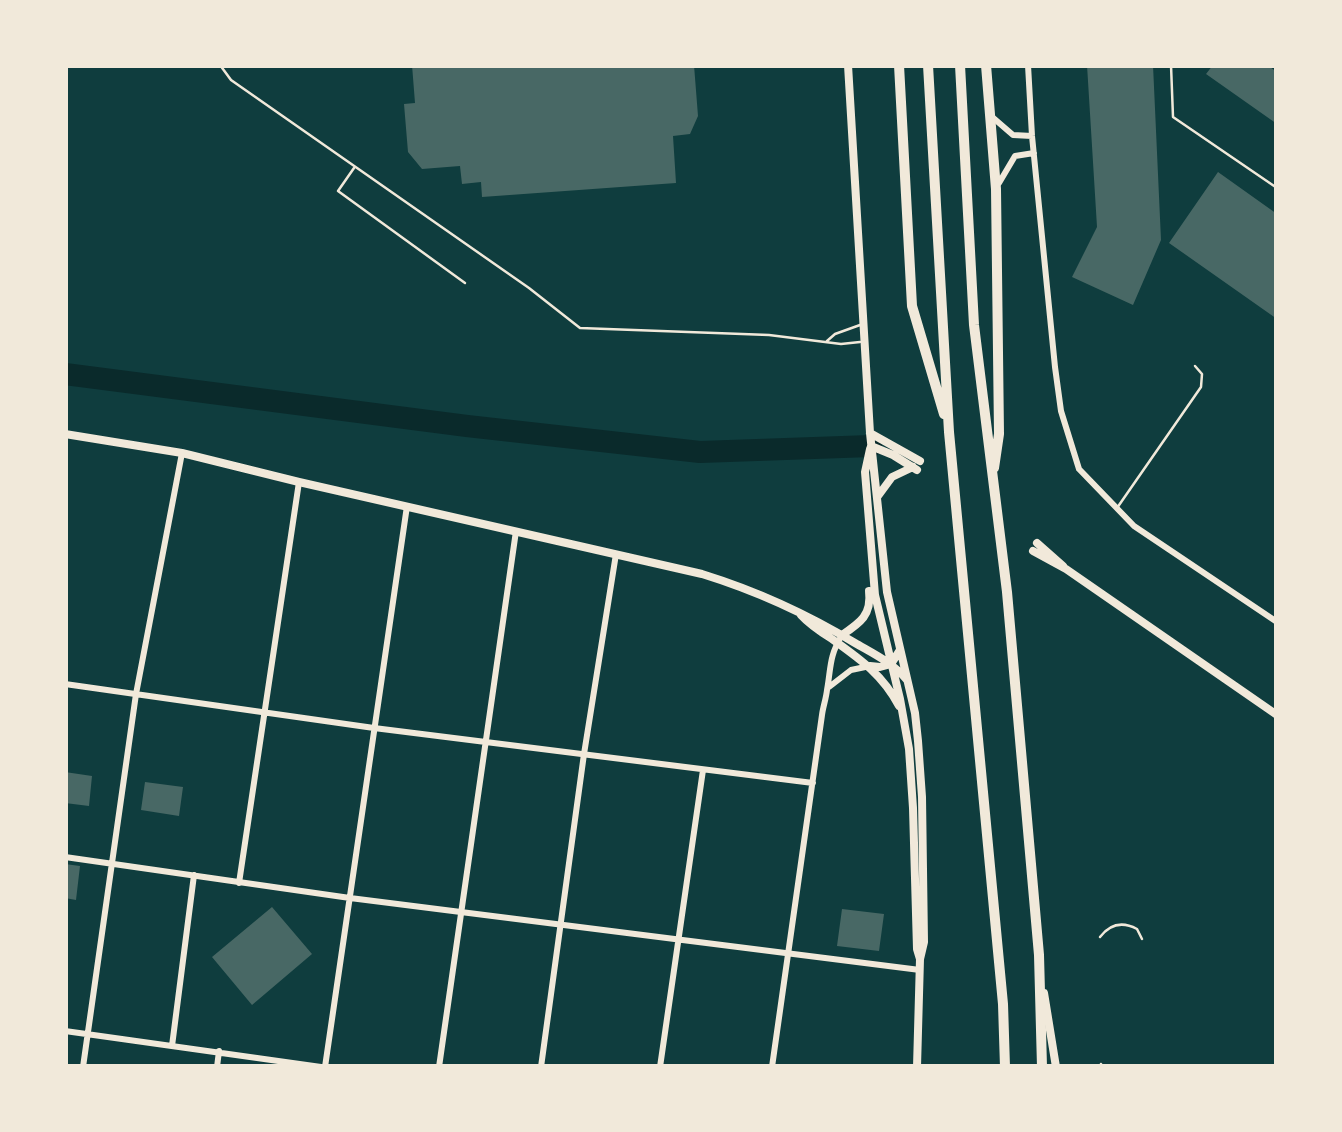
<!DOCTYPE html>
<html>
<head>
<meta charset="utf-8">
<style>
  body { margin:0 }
  #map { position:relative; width:1342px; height:1132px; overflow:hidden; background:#0f3d3e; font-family:"Sofia Sans Condensed",sans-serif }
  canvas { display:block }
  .frame { position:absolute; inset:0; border:68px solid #f1e9da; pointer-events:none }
</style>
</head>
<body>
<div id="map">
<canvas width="1342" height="1132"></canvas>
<div class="frame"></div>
</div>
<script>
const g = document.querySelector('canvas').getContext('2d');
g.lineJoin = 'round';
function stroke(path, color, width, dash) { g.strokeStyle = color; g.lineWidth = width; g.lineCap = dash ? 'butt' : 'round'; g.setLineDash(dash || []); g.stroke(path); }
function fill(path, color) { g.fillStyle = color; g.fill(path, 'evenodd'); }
const river = new Path2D(`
  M 65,374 L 467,426 L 700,452 L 871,446`);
const building = new Path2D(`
  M 412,65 L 694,65 L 698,116 L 690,134 L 673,136 L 676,183 L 482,197 L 481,182 L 462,184 L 460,166 L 422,169 L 408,152 L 404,104 L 415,103 Z
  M 1087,65 L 1153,65 L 1161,240 L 1133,305 L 1072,277 L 1097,227 Z
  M 1213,65 L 1267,65 L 1277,72 L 1277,124 L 1206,74 Z
  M 1218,172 L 1277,214 L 1277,319 L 1169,243 Z
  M 65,772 L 92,776 L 89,806 L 65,803 Z
  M 145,782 L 183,787 L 179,816 L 141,810 Z
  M 65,864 L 80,866 L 76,900 L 65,898 Z
  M 272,907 L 312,954 L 252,1005 L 212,957 Z
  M 842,909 L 884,914 L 879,951 L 837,946 Z`);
const service = new Path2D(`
  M 220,65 L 231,80 L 529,288 L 580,328 L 769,335 L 841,344 L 860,342
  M 1171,65 L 1173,117 L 1277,188
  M 354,168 L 338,191 L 465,283
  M 827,341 L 835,334 L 860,325
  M 1117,508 L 1201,387 L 1202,374 L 1195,366
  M 1100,937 C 1110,924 1122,921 1137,929 L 1142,939
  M 1101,1064 L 1102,1067`);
const minor = new Path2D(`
  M 1028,65 L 1032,136 L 1055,367 L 1061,411 L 1079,469 L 1134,526 L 1277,622
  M 991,116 L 1013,135 L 1032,136
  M 999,183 L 1015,156 L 1034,153
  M 65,684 L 374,728 L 813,783
  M 829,687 L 851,670 L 870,666
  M 65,857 L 350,898 L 920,970
  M 239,883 L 299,482
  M 65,1031 L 321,1067
  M 172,1046 L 194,875
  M 83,1067 L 136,694 L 182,453
  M 217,1067 L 219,1051
  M 325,1067 L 407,506
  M 439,1067 L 516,531
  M 541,1067 L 584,754 L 616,554
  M 660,1067 L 703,770
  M 772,1067 L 822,715 C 823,707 826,699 827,690 C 831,668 829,656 842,635`);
const tertiary = new Path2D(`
  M 848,65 L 870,433 L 887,592 L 915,713 L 918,741 L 922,797 L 924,942 L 920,959 L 917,1067
  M 870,433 L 920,461
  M 65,434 L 182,453 L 299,482 L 702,574 C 757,591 807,614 855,643 C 874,654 893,663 907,680
  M 871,446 L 893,455 L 917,470
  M 870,449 L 865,472 L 875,595 L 900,699 L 909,749 L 913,808 L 917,949 L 920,959
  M 878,496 L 892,477 L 913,467
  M 1037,543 L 1063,566
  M 1033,551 L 1066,569 L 1277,715
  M 801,615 C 810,625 821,632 832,639 C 860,659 883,675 899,706
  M 842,635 C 860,623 872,615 869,591
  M 870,666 L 880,667 L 891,664 L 900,650
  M 1044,993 L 1056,1067`);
const trunk = new Path2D(`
  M 899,65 L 912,306 L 944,414
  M 928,65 L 949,432 L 1003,1004 L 1005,1067
  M 960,65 L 974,325 L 1007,592 L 1039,955 L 1042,1067
  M 986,65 L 996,189 L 999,434 L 994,468`);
stroke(river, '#0a2a2b', 22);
fill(building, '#486865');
stroke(service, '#f1e9da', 2.5);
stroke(minor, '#f1e9da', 6);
stroke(tertiary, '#f1e9da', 8);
stroke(trunk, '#f1e9da', 10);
</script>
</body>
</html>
